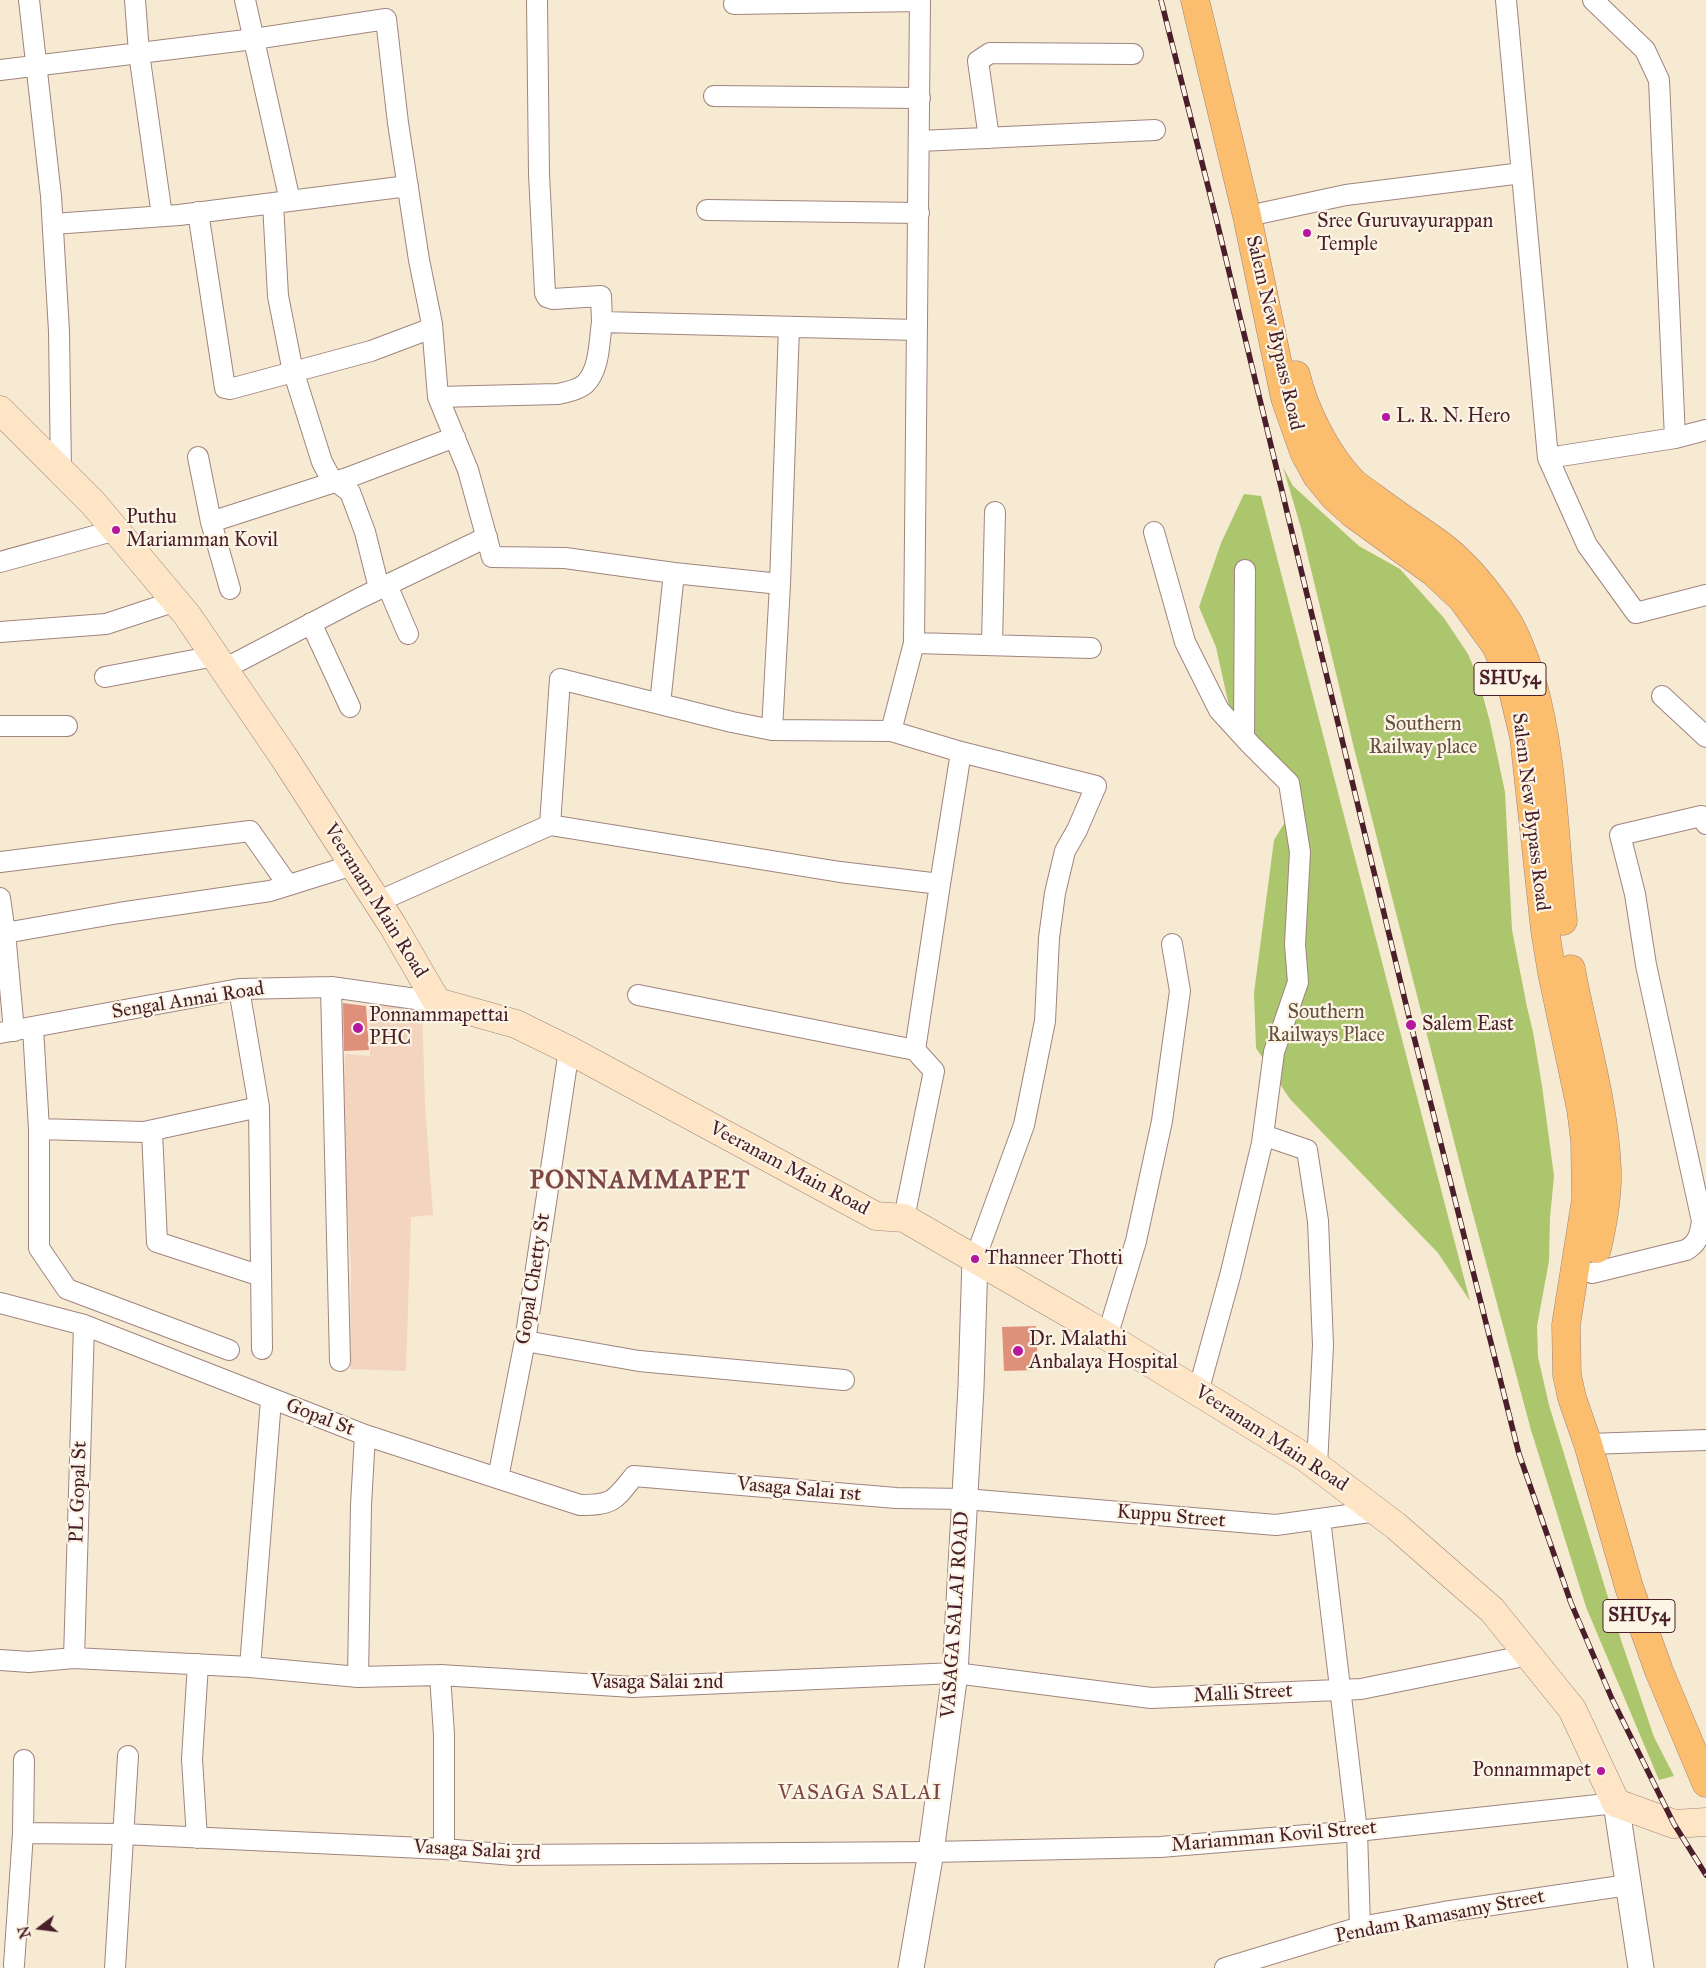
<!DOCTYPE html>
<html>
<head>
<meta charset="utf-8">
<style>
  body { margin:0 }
  #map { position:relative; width:1706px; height:1968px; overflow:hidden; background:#f7ead2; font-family:"IM FELL Great Primer",serif }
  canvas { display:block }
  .north { position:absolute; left:15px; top:1903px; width:50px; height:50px; -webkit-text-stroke:4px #fcf5e5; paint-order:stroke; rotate:255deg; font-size:14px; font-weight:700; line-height:20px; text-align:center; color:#4a1f2b }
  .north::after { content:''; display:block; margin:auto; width:18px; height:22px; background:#4a1f2b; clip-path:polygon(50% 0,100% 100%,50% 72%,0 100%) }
</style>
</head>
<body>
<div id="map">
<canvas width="1706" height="1968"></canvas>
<div class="north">N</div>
</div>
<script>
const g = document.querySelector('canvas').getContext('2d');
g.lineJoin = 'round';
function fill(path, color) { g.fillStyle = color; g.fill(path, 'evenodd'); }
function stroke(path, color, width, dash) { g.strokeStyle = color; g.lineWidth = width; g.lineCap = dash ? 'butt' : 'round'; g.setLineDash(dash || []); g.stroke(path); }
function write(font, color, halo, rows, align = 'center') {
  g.font = font + ' "IM FELL Great Primer",serif'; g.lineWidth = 4.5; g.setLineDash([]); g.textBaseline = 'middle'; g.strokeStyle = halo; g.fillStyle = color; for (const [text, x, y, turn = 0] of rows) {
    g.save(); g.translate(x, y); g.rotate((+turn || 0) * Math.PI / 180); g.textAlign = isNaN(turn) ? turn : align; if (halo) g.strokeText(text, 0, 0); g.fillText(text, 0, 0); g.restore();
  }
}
const built = new Path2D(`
  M 369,1004 L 422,1005 L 425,1105 L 433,1215 L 411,1217 L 406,1371 L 350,1369 L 351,1268 L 342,1123 L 345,1054 L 370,1056 Z`);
const green = new Path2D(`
  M 1283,467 L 1293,486 L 1359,546 L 1400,569 L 1444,618 L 1468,654 L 1478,678 L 1490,722 L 1505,792 L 1512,930 L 1527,1007 L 1533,1032 L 1542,1086 L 1554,1176 L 1550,1218 L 1549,1261 L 1537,1326 L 1538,1357 L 1549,1405 L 1622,1643 L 1654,1737 L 1674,1776 L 1659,1780 L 1586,1607 L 1531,1430 L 1466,1188 L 1354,748 L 1301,528 Z
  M 1244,494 L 1261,496 L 1470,1301 L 1438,1253 L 1290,1099 L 1256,1048 L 1254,993 L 1274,840 L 1298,801 L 1262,743 L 1229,706 L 1216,647 L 1199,607 L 1221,543 Z`);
const building = new Path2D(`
  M 343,1003 L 366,1006 L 369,1050 L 344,1051 Z
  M 1036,1326 L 1038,1370 L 1004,1371 L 1002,1327 Z`);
const minor = new Path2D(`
  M 29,0 L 51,196 L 59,331 L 61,471
  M 135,0 L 139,53 L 162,216
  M 245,0 L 290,201
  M 537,0 L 539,174 L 545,293 L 547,297 L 553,299 L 601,296 L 602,322
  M 920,0 L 914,643 L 891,731 L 961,752 L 940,884
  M 1506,0 L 1548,458 L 1675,438 L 1706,430
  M 1593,0 L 1645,50 L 1659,80 L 1675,438
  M 734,4 L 920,1
  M 0,70 L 254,39 L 386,19 L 398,123 L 419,260 L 432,324 L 438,397 L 468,470 L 492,557 L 565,558 L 674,573 L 780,584 L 789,327
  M 714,96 L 920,98
  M 989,138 L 978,61 L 990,53 L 1133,54
  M 920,141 L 1155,130
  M 273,203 L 278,296 L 292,367 L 322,462 L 330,477 L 350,492 L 365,532 L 379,588
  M 707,210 L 919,213
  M 198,212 L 225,388 L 230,389 L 371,351 L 432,328
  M 1262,213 L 1346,195 L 1522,173
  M 53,224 L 179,215 L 408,186
  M 438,397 L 558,394 C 567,392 578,390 585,384 C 600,369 599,342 602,322 L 917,330
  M 198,457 L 211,522 L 230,589
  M 1548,458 L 1587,545 L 1636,613 L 1706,595
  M 211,522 L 347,478 L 455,437
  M 1154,532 L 1185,642 L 1219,710 L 1250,744 L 1289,783 L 1300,852 L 1295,944 L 1298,982 L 1274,1052 L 1262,1143 L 1230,1276 L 1198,1392
  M 0,562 L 116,530
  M 387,585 L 408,634
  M 311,623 L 350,707
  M 0,632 L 106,624 L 176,601
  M 914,643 L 1091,648
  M 992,645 L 995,512
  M 224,669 L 358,599 L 487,537
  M 105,677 L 215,656
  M 1662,696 L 1706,737
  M 660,704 L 674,573
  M 0,726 L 67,726
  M 772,730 L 780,584
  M 1244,737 L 1245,570
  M 961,752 L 1096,786 L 1077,830 L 1065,851 L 1055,893 L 1049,938 L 1045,1021 L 1024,1125 L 975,1259
  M 550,825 L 840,872 L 940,884 L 915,1050
  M 0,862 L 250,831 L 288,885
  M 0,898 L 5,933 L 14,1031
  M 377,902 L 550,825 L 560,679 L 732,722 L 772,730 L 891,731
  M 5,933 L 119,913 L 270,891 L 353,865
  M 331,987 L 340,1361
  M 239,989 L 259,1107 L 262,1349
  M 638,995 L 915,1050 L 934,1071 L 904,1218
  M 33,1028 L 39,1129 L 39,1248 L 67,1289 L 229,1350
  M 0,1033 L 239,989 L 331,987 L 437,1002
  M 39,1129 L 144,1132 L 259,1107
  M 152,1131 L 157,1242 L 261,1276
  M 1263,1135 L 1307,1150 L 1318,1221 L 1323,1345 L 1317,1466
  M 1592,1273 L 1686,1250 C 1698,1243 1700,1235 1702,1221 L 1646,965 L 1635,894 L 1620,835 L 1701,816 L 1706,824
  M 0,1303 L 84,1325 L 365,1435 L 580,1505 C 613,1505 614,1501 634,1476 L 896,1498 L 965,1499 L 1276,1525 L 1377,1511
  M 1107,1337 L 1136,1241 L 1162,1121 L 1180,991 L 1172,944
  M 525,1341 L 639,1361 L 844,1380
  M 1588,1444 L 1706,1440
  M 498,1478 L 525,1341 L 569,1050
  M 1320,1519 L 1357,1831 L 1360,1927
  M 74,1658 L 84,1325
  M 0,1660 L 29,1662 L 74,1658 L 250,1667 L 358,1677 L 440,1675 L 633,1687 L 955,1673 L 1151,1698 L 1361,1689 L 1529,1655
  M 250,1667 L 271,1400
  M 440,1675 L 444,1735 L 444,1849
  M 358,1677 L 361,1505 L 365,1435
  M 23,1833 L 123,1834 L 444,1849 L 513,1855 L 931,1852 L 1160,1847 L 1357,1831 L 1616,1803
  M 197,1838 L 192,1759 L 198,1664
  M 14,1965 L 23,1833 L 24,1760
  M 115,1968 L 128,1756
  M 1225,1968 L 1360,1927 L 1444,1912 L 1628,1885`);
const tertiary = new Path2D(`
  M 1616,1803 L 1641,1968
  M 911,1968 L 931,1852 L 955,1673 L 971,1387 L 975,1259`);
const secondary = new Path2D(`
  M 0,410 L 93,503 L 187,615 L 283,756 L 393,926 L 437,1002 L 516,1024 L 569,1050 L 876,1216 L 904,1218 L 1082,1321 L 1306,1458 L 1396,1526 L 1492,1610 L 1572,1709 L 1616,1803 L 1674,1824 L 1706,1822`);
const primary = new Path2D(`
  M 1195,0 L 1247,216 L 1285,398 L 1304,452 L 1317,476 L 1334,497 L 1353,514 L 1433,572 L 1462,599 L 1496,646 L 1509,675 L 1524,737 L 1545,930 L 1552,973 L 1581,1109 L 1585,1141 L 1586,1199 L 1566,1325 L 1567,1375 L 1572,1398 L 1588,1444 L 1629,1587 L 1659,1671 L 1706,1783
  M 1296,375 C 1304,410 1327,455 1352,481 C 1358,487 1366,492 1373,497 C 1395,514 1419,529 1441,545 C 1467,565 1490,594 1508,622 C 1518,639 1525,659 1531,678 C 1554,756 1554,840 1563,921
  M 1571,969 C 1583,1035 1604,1100 1607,1169 C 1608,1195 1603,1223 1597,1249`);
const rail = new Path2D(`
  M 1161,0 L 1218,226 L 1410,1021 L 1519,1454 L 1571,1603 L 1612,1699 L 1674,1824 L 1706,1875`);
const markers = [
  [1307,233,5,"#b5179e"],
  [1386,417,5,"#b5179e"],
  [116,530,5,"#b5179e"],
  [1411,1025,6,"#b5179e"],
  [358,1028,6,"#b5179e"],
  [975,1259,5,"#b5179e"],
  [1018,1351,6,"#b5179e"],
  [1601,1771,5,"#b5179e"]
];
const shields = [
  [1510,679,72],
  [1639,1616,72]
];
const shieldNames = [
  ["SHU54",1510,679],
  ["SHU54",1639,1616]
];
const poiNames = [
  ["Sree Guruvayurappan",1317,222],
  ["Temple",1317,245],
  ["L. R. N. Hero",1396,417],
  ["Puthu",126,518],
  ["Mariamman Kovil",126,541],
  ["Ponnammapettai",369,1016],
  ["PHC",369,1039],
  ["Salem East",1422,1025],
  ["Thanneer Thotti",985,1259],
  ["Dr. Malathi",1029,1340],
  ["Anbalaya Hospital",1029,1363],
  ["Ponnammapet",1591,1771,"right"]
];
const streetNames = [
  ["Salem New Bypass Road",1274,333,77],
  ["Salem New Bypass Road",1530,812,83],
  ["Veeranam Main Road",375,901,58],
  ["Sengal Annai Road",188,1001,-9],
  ["Veeranam Main Road",789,1169,28],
  ["Gopal Chetty St",534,1279,-81],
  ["Gopal St",320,1418,21],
  ["Veeranam Main Road",1271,1439,33],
  ["Vasaga Salai 1st",799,1490,5],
  ["PL Gopal St",79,1492,-88],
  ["Kuppu Street",1171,1517,5],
  ["VASAGA SALAI ROAD",956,1615,-86],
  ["Vasaga Salai 2nd",657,1683],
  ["Malli Street",1243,1694,-3],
  ["Mariamman Kovil Street",1274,1837,-5],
  ["Vasaga Salai 3rd",477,1851,3],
  ["Pendam Ramasamy Street",1440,1917,-11]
];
const parkNames = [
  ["Southern",1423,725],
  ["Railway place",1423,748],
  ["Southern",1326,1013],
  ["Railways Place",1326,1036]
];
const neighbourhoodNames = [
  ["VASAGA SALAI",860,1794]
];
const districtNames = [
  ["PONNAMMAPET",640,1182]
];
fill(built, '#f3d4be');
fill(green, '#abc66c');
fill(building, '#de907a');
stroke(minor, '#a0847e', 22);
stroke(tertiary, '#a0847e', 27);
stroke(secondary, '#a0847e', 29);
stroke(primary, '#a0847e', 29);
stroke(minor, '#fff', 20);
stroke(tertiary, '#fff', 25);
stroke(secondary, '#fde5c5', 28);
stroke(primary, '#fbbd6e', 28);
stroke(rail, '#4a1f2b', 5.5);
stroke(rail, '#fcf5e5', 4, [11]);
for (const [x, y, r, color] of markers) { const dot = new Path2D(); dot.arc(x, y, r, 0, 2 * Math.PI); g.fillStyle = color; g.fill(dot); stroke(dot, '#fcf5e5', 2); }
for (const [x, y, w] of shields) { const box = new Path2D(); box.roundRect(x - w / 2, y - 16.5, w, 33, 4); g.fillStyle = '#fcf5e5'; g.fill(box); stroke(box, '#4a1f2b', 1); }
write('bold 19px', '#4a1f2b', null, shieldNames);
write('20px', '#4a1f2b', '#fcf5e5', poiNames, 'left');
write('20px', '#4a1f2b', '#fcf5e5', streetNames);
write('20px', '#67513e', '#fcf5e5', parkNames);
g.letterSpacing = '1px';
write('21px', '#7e4747', '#fcf5e5', neighbourhoodNames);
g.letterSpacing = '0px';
g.letterSpacing = '1px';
write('bold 25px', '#7e4747', '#fcf5e5', districtNames);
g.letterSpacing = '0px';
</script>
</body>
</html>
